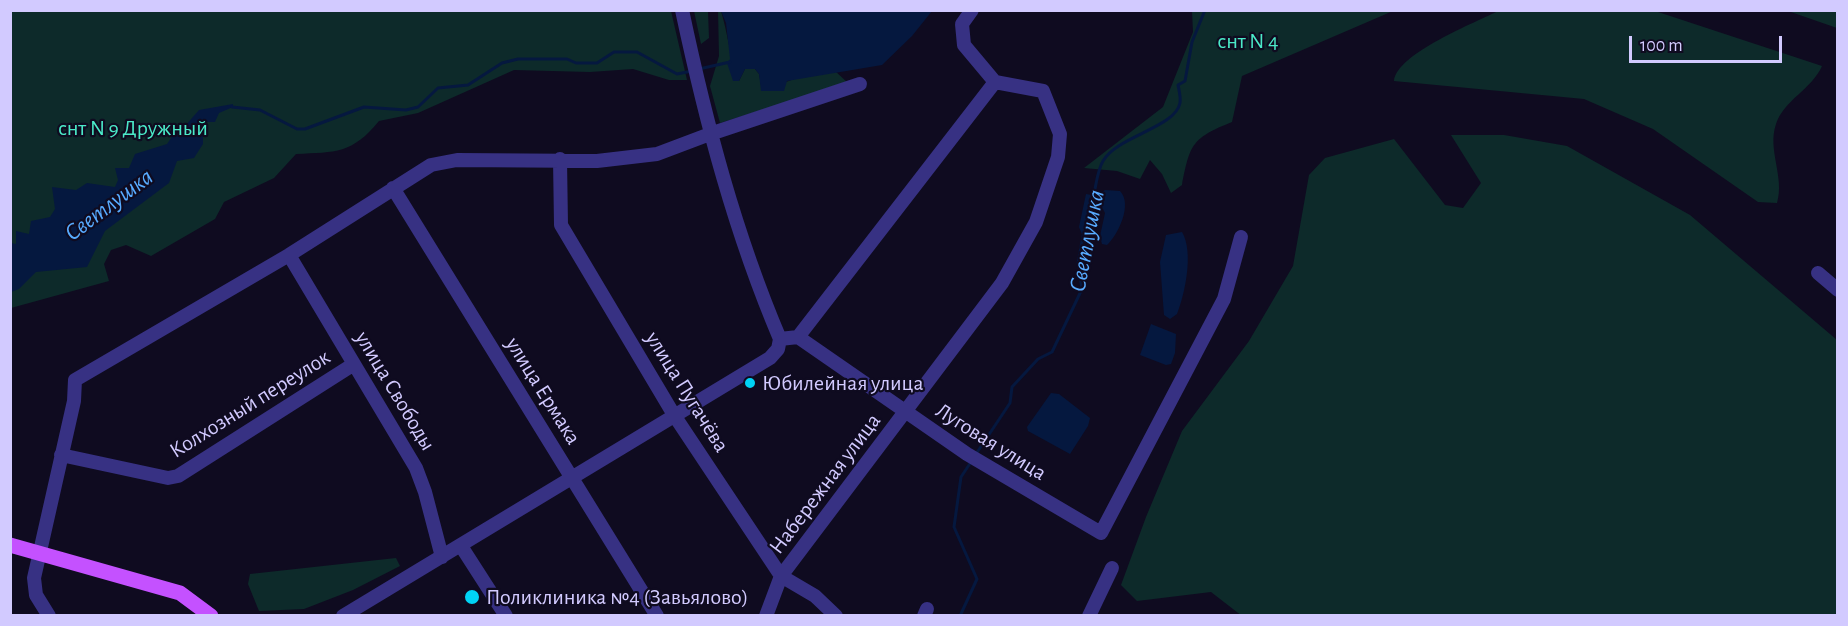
<!DOCTYPE html>
<html>
<head>
<meta charset="utf-8">
<style>
  body { margin:0 }
  #map { position:relative; width:1848px; height:626px; overflow:hidden; background:#0f0b20; font-family:"Alegreya Sans",sans-serif }
  canvas { display:block }
  .frame { position:absolute; inset:0; border:12px solid #d2caff; pointer-events:none }
  .scale { position:absolute; left:1629px; top:36px; width:153px; height:27px; box-sizing:border-box; border:3px solid #d2caff; border-top:0; padding-left:8px; font-size:18px; line-height:21px; white-space:nowrap; color:#d2caff; -webkit-text-stroke:4px #0f0b20; paint-order:stroke }
</style>
</head>
<body>
<div id="map">
<canvas width="1848" height="626"></canvas>
<div class="frame"></div>
<div class="scale">100 m</div>
</div>
<script>
const g = document.querySelector('canvas').getContext('2d');
g.lineJoin = 'round';
function fill(path, color) { g.fillStyle = color; g.fill(path, 'evenodd'); }
function stroke(path, color, width, dash) { g.strokeStyle = color; g.lineWidth = width; g.lineCap = dash ? 'butt' : 'round'; g.setLineDash(dash || []); g.stroke(path); }
function write(font, color, halo, rows, align = 'center') {
  g.font = font + ' "Alegreya Sans",sans-serif'; g.lineWidth = 4.5; g.setLineDash([]); g.textBaseline = 'middle'; g.strokeStyle = halo; g.fillStyle = color; for (const [text, x, y, turn = 0] of rows) {
    g.save(); g.translate(x, y); g.rotate((+turn || 0) * Math.PI / 180); g.textAlign = isNaN(turn) ? turn : align; if (halo) g.strokeText(text, 0, 0); g.fillText(text, 0, 0); g.restore();
  }
}
const green = new Path2D(`
  M 718,10 L 721,11 C 728,34 730,58 739,81 L 745,69 L 755,69 L 759,74 L 762,91 L 802,76 L 835,71 L 848,83 L 720,123 L 710,86 L 719,56 Z
  M 1500,10 L 1655,11 L 1822,66 C 1812,89 1784,100 1776,124 C 1767,150 1785,177 1777,203 L 1758,202 L 1653,129 L 1584,99 L 1394,81 C 1397,53 1475,23 1500,10 Z
  M 10,11 L 671,11 L 687,80 L 669,80 L 633,69 L 590,72 L 514,70 L 418,113 L 379,121 C 352,154 336,152 296,154 L 274,178 L 224,202 L 215,219 L 151,256 L 126,245 L 111,250 L 104,264 L 109,281 L 11,308 Z
  M 694,11 L 708,11 L 709,38 L 701,44 Z
  M 1192,11 L 1192,10 L 1393,11 L 1242,76 L 1232,122 C 1192,138 1190,144 1182,185 L 1171,193 L 1162,174 L 1150,160 L 1140,179 L 1117,171 L 1084,168 L 1163,107 L 1193,32 Z
  M 1788,11 L 1837,11 L 1837,28 Z
  M 1451,135 L 1504,135 L 1567,146 L 1690,215 L 1837,340 L 1837,615 L 1242,616 L 1211,592 L 1137,601 L 1121,585 L 1146,517 L 1182,431 L 1249,341 L 1293,266 L 1309,175 L 1325,158 L 1394,139 L 1445,205 L 1463,208 L 1481,183 Z
  M 396,558 L 400,566 L 353,590 L 304,609 L 259,611 L 248,584 L 250,574 Z`);
const water = new Path2D(`
  M 721,11 L 721,10 L 932,11 L 912,36 L 882,65 L 787,81 L 784,91 L 761,91 L 759,74 L 755,69 L 745,69 L 739,81 L 733,81 L 727,63 L 730,59 L 726,23 Z
  M 233,104 L 233,107 L 219,113 L 215,122 L 203,122 L 203,144 L 194,158 L 177,161 L 169,183 L 105,231 L 87,267 L 36,272 L 19,289 L 11,292 L 11,243 L 16,244 L 16,231 L 29,234 L 31,221 L 50,217 L 55,209 L 52,187 L 76,190 L 87,183 L 115,187 L 118,180 L 115,168 L 129,168 L 135,154 L 167,144 L 173,135 L 181,135 L 185,132 L 185,126 L 199,110 Z
  M 1105,190 L 1120,191 C 1133,204 1118,235 1107,245 L 1102,244 L 1100,236 L 1105,213 L 1103,209 L 1093,210 L 1090,238 L 1083,237 L 1079,227 L 1086,194 L 1097,196 Z
  M 1182,232 C 1194,252 1185,294 1177,314 L 1170,319 L 1164,315 L 1160,262 L 1166,235 Z
  M 1151,324 L 1176,334 L 1175,353 L 1171,364 L 1166,365 L 1140,355 Z
  M 1051,393 L 1059,394 L 1090,418 L 1088,426 L 1070,454 L 1028,431 L 1027,427 Z`);
const stream = new Path2D(`
  M 699,69 L 730,62
  M 232,107 L 260,110 L 297,129 L 305,129 L 364,107 L 406,110 L 418,107 L 438,88 L 468,85 L 502,63 L 518,59 L 567,59 L 576,63 L 597,63 L 614,52 L 637,52 L 677,74 L 692,71
  M 1093,198 C 1096,187 1097,171 1103,161 C 1117,136 1175,128 1180,103 C 1181,98 1179,90 1178,85 L 1185,81 L 1192,42 L 1205,10
  M 976,454 L 1010,403 L 1012,387 L 1038,359 L 1052,352 L 1082,289 L 1078,263 L 1083,236
  M 960,616 L 977,579 L 954,527 L 961,477 L 971,462`);
const minor = new Path2D(`
  M 682,10 C 706,123 735,233 780,339
  M 560,159 L 561,225 L 674,415 L 781,576 L 815,596 L 836,616
  M 393,188 L 657,616
  M 289,255 L 416,468 L 425,492 L 442,557
  M 1818,273 L 1838,290
  M 798,337 L 995,82
  M 780,339 L 798,337 L 967,454 L 1101,533 L 1224,299 L 1241,237
  M 61,455 L 168,478 L 178,476 L 354,364
  M 461,546 L 506,616
  M 49,616 L 36,595 L 34,578 L 74,401 L 75,380 L 289,255 L 431,165 L 457,160 L 597,161 L 657,154 L 710,134 L 860,84
  M 343,616 L 770,358 L 778,349 L 780,339
  M 766,616 L 781,576 L 1002,283 L 1036,222 L 1058,157 L 1060,134 L 1043,91 L 995,82 L 964,45 L 962,24 L 972,10
  M 924,616 L 927,609
  M 1089,616 L 1112,568`);
const major = new Path2D(`
  M 10,545 L 180,593 L 211,616`);
const markers = [
  [750,383,6,"#00d3f5"],
  [472,597,8,"#00d3f5"]
];
const parkNames = [
  ["снт N 4",1248,41],
  ["снт N 9 Дружный",133,128]
];
const poiNames = [
  ["Юбилейная улица",762,383],
  ["Поликлиника №4 (Завьялово)",486,597]
];
const streetNames = [
  ["улица Свободы",395,391,59],
  ["улица Ермака",543,391,58],
  ["улица Пугачёва",687,392,58],
  ["Колхозный переулок",250,404,-32],
  ["Луговая улица",991,442,32],
  ["Набережная улица",825,484,-53]
];
const waterNames = [
  ["Светлушка",109,205,-37],
  ["Светлушка",1087,241,-79]
];
fill(green, '#0d2a2a');
fill(water, '#05183f');
stroke(stream, '#05183f', 3);
stroke(minor, '#373183', 14);
stroke(major, '#c451ff', 15);
for (const [x, y, r, color] of markers) { const dot = new Path2D(); dot.arc(x, y, r, 0, 2 * Math.PI); g.fillStyle = color; g.fill(dot); stroke(dot, '#0f0b20', 2); }
write('22px', '#4be9c8', '#0f0b20', parkNames);
write('22px', '#d2caff', '#0f0b20', poiNames, 'left');
write('22px', '#d2caff', '#0f0b20', streetNames);
write('italic 24px', '#58abff', '#0f0b20', waterNames);
</script>
</body>
</html>
